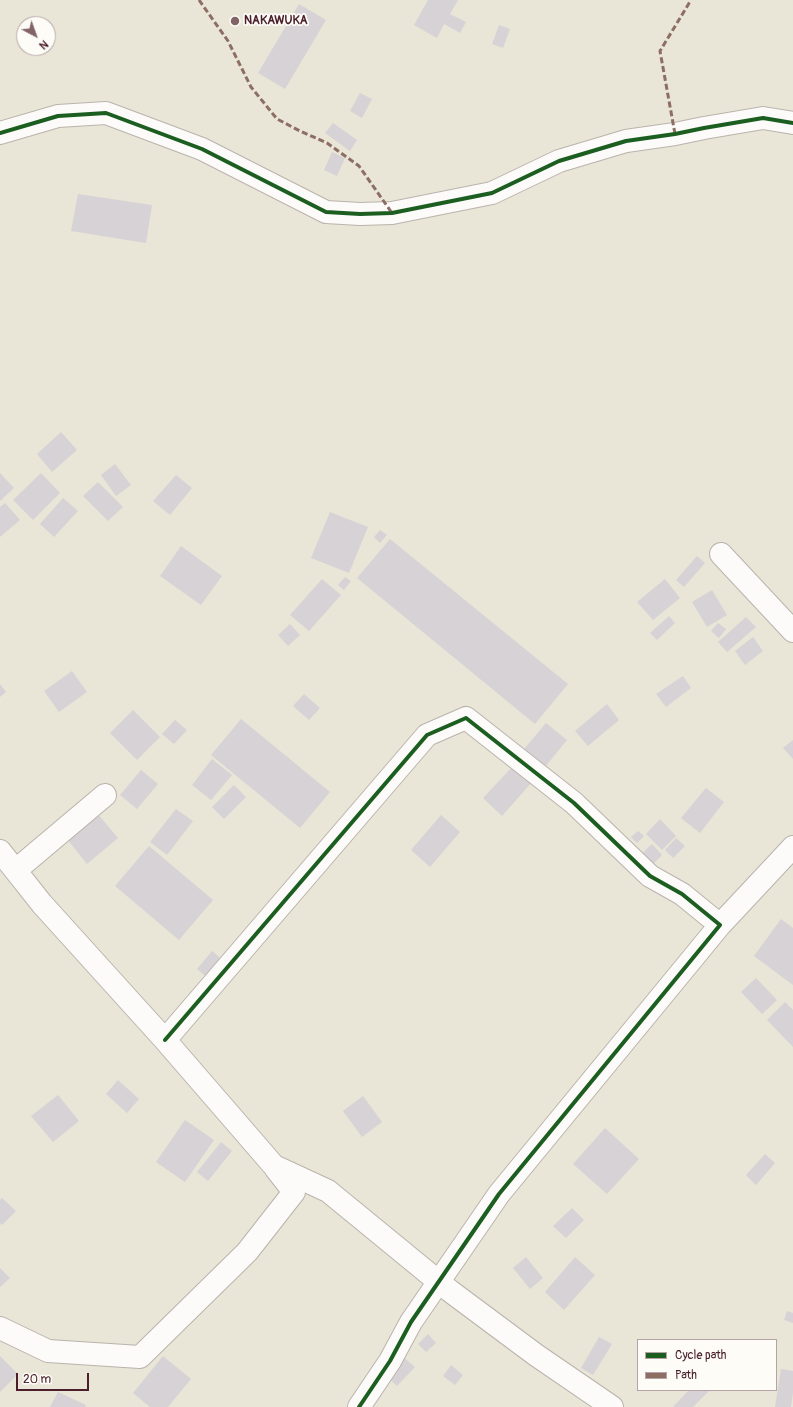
<!DOCTYPE html>
<html>
<head>
<meta charset="utf-8">
<style>
  body { margin:0 }
  #map { position:relative; width:793px; height:1407px; overflow:hidden; background:#e9e5d7; font-family:Pangolin,sans-serif }
  canvas { display:block }
  .legend { position:absolute; left:637px; top:1339px; width:140px; height:52px; box-sizing:border-box; background:#fdfcf7; border:1px solid #b5a4a5; margin:0; padding:5px 7px; list-style:none; font-size:12px; color:#4a1f2b }
  .legend li { display:flex; align-items:center; gap:8px; height:20px }
  .legend b { width:20px; border:1px solid #b5a4a5 }
  .north { position:absolute; left:16px; top:16px; width:40px; height:40px; box-sizing:border-box; background:#fdfcf7; border:1px solid #b5a4a5; border-radius:50%; rotate:139deg; font-size:11px; font-weight:700; line-height:16px; text-align:center; color:#4a1f2b }
  .north::after { content:''; display:block; margin:auto; width:14px; height:18px; background:#826467; clip-path:polygon(50% 0,100% 100%,50% 72%,0 100%) }
  .scale { position:absolute; left:16px; top:1373px; width:73px; height:18px; box-sizing:border-box; border:2px solid #4a1f2b; border-top:0; padding-left:5px; font-size:12px; line-height:14px; white-space:nowrap; color:#4a1f2b; -webkit-text-stroke:3px #fdfcf7; paint-order:stroke }
</style>
</head>
<body>
<div id="map">
<canvas width="793" height="1407"></canvas>
<ul class="legend">
<li><b style="height:5px;background:#1b5e20"></b>Cycle path</li>
<li><b style="height:5px;background:#8d6e63"></b>Path</li>
</ul>
<div class="north">N</div>
<div class="scale">20 m</div>
</div>
<script>
const g = document.querySelector('canvas').getContext('2d');
g.lineJoin = 'round';
function fill(path, color) { g.fillStyle = color; g.fill(path, 'evenodd'); }
function stroke(path, color, width, dash) { g.strokeStyle = color; g.lineWidth = width; g.lineCap = dash ? 'butt' : 'round'; g.setLineDash(dash || []); g.stroke(path); }
function write(font, color, halo, rows, align = 'center') {
  g.font = font + ' Pangolin,sans-serif'; g.lineWidth = 3.5; g.setLineDash([]); g.textBaseline = 'middle'; g.strokeStyle = halo; g.fillStyle = color; for (const [text, x, y, turn = 0] of rows) {
    g.save(); g.translate(x, y); g.rotate((+turn || 0) * Math.PI / 180); g.textAlign = isNaN(turn) ? turn : align; if (halo) g.strokeText(text, 0, 0); g.fillText(text, 0, 0); g.restore();
  }
}
const building = new Path2D(`
  M 428,0 L 458,0 L 450,14 L 466,22 L 460,33 L 444,24 L 437,38 L 414,25 Z
  M 299,4 L 326,20 L 285,89 L 258,73 Z
  M 499,25 L 510,29 L 503,48 L 492,44 Z
  M 360,93 L 372,99 L 362,118 L 350,111 Z
  M 333,123 L 357,140 L 350,151 L 325,133 Z
  M 332,152 L 345,158 L 337,176 L 324,170 Z
  M 78,194 L 152,205 L 146,243 L 71,231 Z
  M 61,432 L 77,450 L 52,472 L 37,454 Z
  M 115,464 L 131,485 L 116,496 L 101,475 Z
  M 0,473 L 14,488 L 0,501 Z
  M 41,473 L 60,493 L 33,520 L 13,500 Z
  M 176,475 L 192,488 L 170,515 L 153,501 Z
  M 98,482 L 123,507 L 108,521 L 83,496 Z
  M 63,498 L 78,511 L 54,537 L 40,524 Z
  M 5,503 L 20,520 L 0,537 L 0,507 Z
  M 330,512 L 368,527 L 349,573 L 311,558 Z
  M 380,530 L 387,535 L 380,543 L 374,537 Z
  M 390,539 L 568,684 L 535,724 L 357,578 Z
  M 181,546 L 222,576 L 201,605 L 160,576 Z
  M 697,556 L 705,563 L 684,587 L 676,580 Z
  M 345,577 L 351,581 L 344,590 L 338,585 Z
  M 322,579 L 341,595 L 309,631 L 290,615 Z
  M 665,579 L 680,598 L 653,620 L 637,602 Z
  M 712,590 L 727,615 L 707,627 L 692,602 Z
  M 669,616 L 675,623 L 657,640 L 650,633 Z
  M 746,617 L 756,627 L 727,652 L 718,642 Z
  M 718,623 L 726,629 L 719,638 L 711,631 Z
  M 290,624 L 300,635 L 288,646 L 278,635 Z
  M 753,637 L 763,651 L 745,665 L 735,651 Z
  M 72,671 L 87,692 L 59,712 L 44,691 Z
  M 683,676 L 691,688 L 666,707 L 656,694 Z
  M 0,684 L 6,692 L 0,697 Z
  M 304,694 L 320,708 L 309,720 L 293,706 Z
  M 607,704 L 619,720 L 588,746 L 575,731 Z
  M 133,710 L 160,737 L 137,760 L 110,733 Z
  M 241,719 L 330,792 L 300,828 L 211,755 Z
  M 175,720 L 187,730 L 174,744 L 162,734 Z
  M 546,723 L 567,740 L 540,773 L 519,755 Z
  M 793,740 L 793,759 L 783,748 Z
  M 212,759 L 232,775 L 211,800 L 192,785 Z
  M 514,765 L 533,781 L 502,816 L 483,798 Z
  M 141,770 L 158,784 L 137,809 L 120,795 Z
  M 234,785 L 246,797 L 224,819 L 212,807 Z
  M 706,788 L 724,802 L 700,833 L 681,818 Z
  M 176,809 L 193,821 L 167,855 L 150,842 Z
  M 98,814 L 118,838 L 87,864 L 67,839 Z
  M 441,815 L 460,832 L 430,867 L 411,850 Z
  M 660,819 L 676,836 L 662,850 L 646,834 Z
  M 638,831 L 644,836 L 637,843 L 631,837 Z
  M 676,838 L 685,846 L 673,858 L 665,850 Z
  M 652,844 L 662,855 L 648,869 L 637,858 Z
  M 149,846 L 213,900 L 179,940 L 115,886 Z
  M 781,919 L 793,928 L 793,985 L 754,956 Z
  M 212,951 L 225,962 L 210,980 L 197,969 Z
  M 756,978 L 777,1000 L 762,1014 L 741,992 Z
  M 785,1002 L 793,1010 L 793,1047 L 767,1020 Z
  M 118,1080 L 139,1099 L 127,1113 L 106,1094 Z
  M 58,1095 L 79,1121 L 53,1142 L 31,1116 Z
  M 363,1096 L 382,1122 L 362,1137 L 343,1111 Z
  M 185,1120 L 214,1140 L 185,1182 L 156,1162 Z
  M 605,1128 L 639,1159 L 607,1194 L 573,1164 Z
  M 221,1142 L 232,1151 L 208,1181 L 197,1172 Z
  M 765,1154 L 775,1163 L 756,1185 L 746,1175 Z
  M 2,1198 L 16,1211 L 2,1225 L 0,1223 L 0,1200 Z
  M 572,1208 L 584,1220 L 566,1238 L 553,1226 Z
  M 526,1257 L 543,1278 L 530,1289 L 513,1268 Z
  M 575,1257 L 595,1275 L 564,1310 L 545,1292 Z
  M 0,1268 L 10,1278 L 0,1287 Z
  M 787,1311 L 793,1313 L 793,1323 L 784,1320 Z
  M 428,1334 L 436,1343 L 426,1352 L 418,1344 Z
  M 599,1337 L 612,1344 L 593,1375 L 581,1368 Z
  M 401,1355 L 415,1367 L 397,1386 L 384,1374 Z
  M 0,1356 L 18,1374 L 0,1392 Z
  M 163,1356 L 191,1379 L 168,1407 L 150,1407 L 133,1393 Z
  M 451,1365 L 463,1375 L 455,1385 L 443,1376 Z
  M 781,1369 L 793,1371 L 793,1393 L 791,1407 L 775,1407 Z
  M 689,1390 L 710,1390 L 693,1407 L 673,1407 Z
  M 58,1392 L 86,1405 L 85,1407 L 50,1407 Z`);
const minor = new Path2D(`
  M 0,133 L 58,116 L 106,113 L 202,149 L 326,212 L 360,214 L 392,213 L 492,193 L 559,161 L 626,141 L 675,134 L 704,128 L 763,118 L 793,123
  M 721,554 L 793,631
  M 0,851 L 42,904 L 165,1040 L 274,1166 L 328,1191 L 450,1291 L 536,1355 L 612,1407
  M 16,870 L 105,795
  M 720,925 L 793,847
  M 165,1040 L 427,735 L 466,718 L 574,803 L 650,876 L 682,894 L 720,925 L 499,1194 L 411,1322 L 390,1361 L 359,1407
  M 0,1328 L 48,1351 L 140,1357 L 247,1252 L 294,1192 L 276,1169`);
const quiet = new Path2D(`
  M 199,0 L 228,41 L 251,87 L 277,119 L 300,131 L 327,143 L 359,166 L 392,213
  M 675,134 L 660,51 L 691,0`);
const cycleway = new Path2D(`
  M 0,133 L 58,116 L 106,113 L 202,149 L 326,212 L 360,214 L 392,213 L 492,193 L 559,161 L 626,141 L 675,134 L 704,128 L 763,118 L 793,123
  M 165,1040 L 427,735 L 466,718 L 574,803 L 650,876 L 682,894 L 720,925 L 499,1194 L 411,1322 L 390,1361 L 359,1407`);
const markers = [
  [235,21,5,"#826467"]
];
const poiNames = [
  ["NAKAWUKA",244,21]
];
fill(building, '#d7d2d5');
stroke(minor, '#bab3ac', 24);
stroke(minor, '#fcfbf9', 22);
stroke(quiet, '#8d6e63', 3, [6, 3]);
stroke(cycleway, '#1b5e20', 4);
for (const [x, y, r, color] of markers) { const dot = new Path2D(); dot.arc(x, y, r, 0, 2 * Math.PI); g.fillStyle = color; g.fill(dot); stroke(dot, '#fdfcf7', 1.5); }
write('bold 12px', '#4a1f2b', '#fdfcf7', poiNames, 'left');
</script>
</body>
</html>
